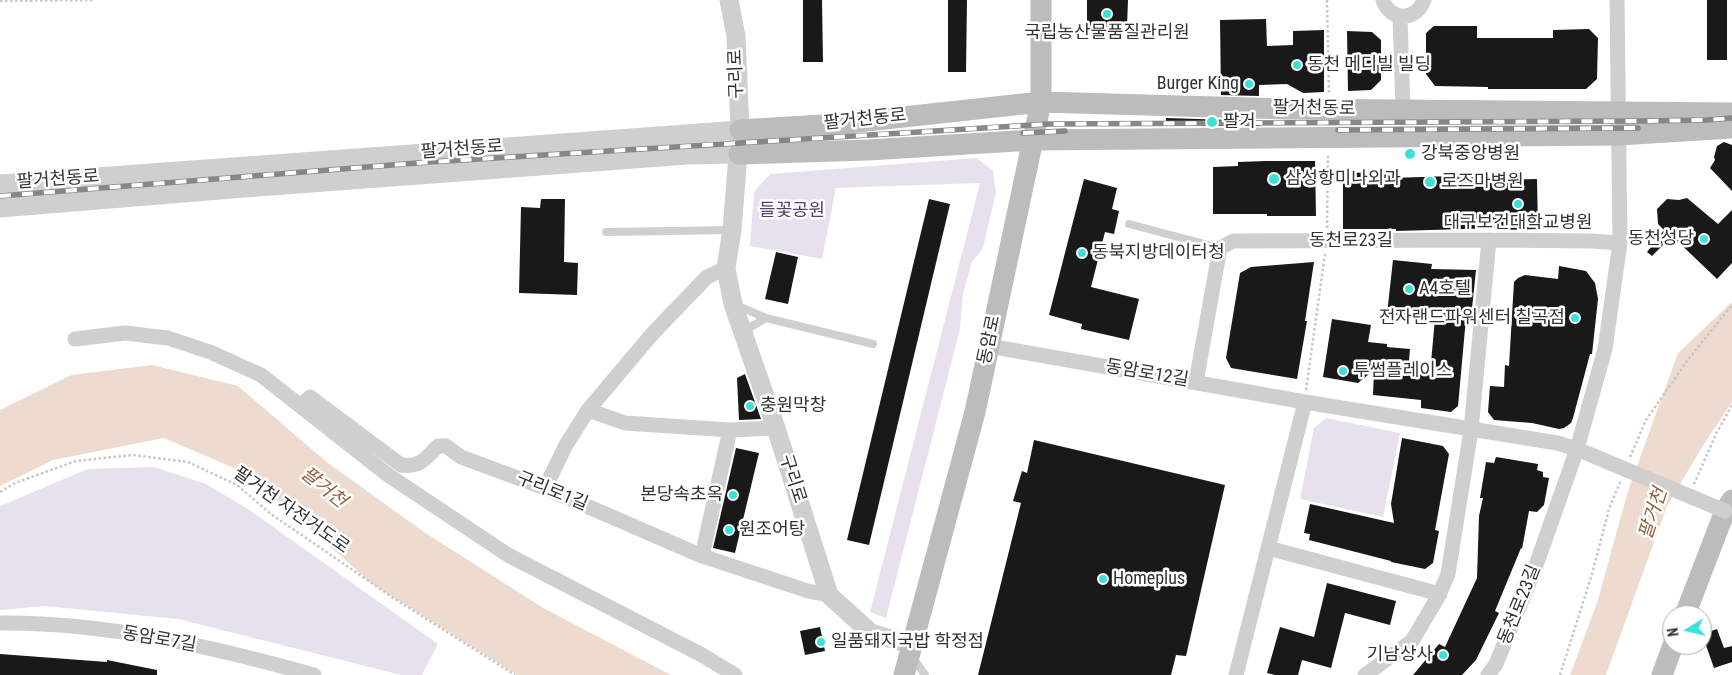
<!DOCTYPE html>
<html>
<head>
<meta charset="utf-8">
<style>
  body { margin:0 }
  #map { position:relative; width:1732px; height:675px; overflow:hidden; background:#fff; font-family:"Roboto Condensed",sans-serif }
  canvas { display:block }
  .north { position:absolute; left:1662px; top:605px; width:50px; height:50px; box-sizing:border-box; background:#fff; border:1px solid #adadad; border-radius:50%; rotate:261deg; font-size:14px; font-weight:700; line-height:20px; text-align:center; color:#323232 }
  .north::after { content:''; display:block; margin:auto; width:18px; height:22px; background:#3be1d9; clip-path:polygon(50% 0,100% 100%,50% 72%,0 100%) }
</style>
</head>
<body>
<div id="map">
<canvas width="1732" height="675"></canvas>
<div class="north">N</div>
</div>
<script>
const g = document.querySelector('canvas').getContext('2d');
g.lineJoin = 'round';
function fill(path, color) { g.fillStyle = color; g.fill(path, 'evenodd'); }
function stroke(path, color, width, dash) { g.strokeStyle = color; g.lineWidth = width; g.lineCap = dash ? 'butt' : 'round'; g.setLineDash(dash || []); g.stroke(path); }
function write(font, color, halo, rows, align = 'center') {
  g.font = font + ' "Roboto Condensed","Noto Sans KR",sans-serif'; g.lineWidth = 5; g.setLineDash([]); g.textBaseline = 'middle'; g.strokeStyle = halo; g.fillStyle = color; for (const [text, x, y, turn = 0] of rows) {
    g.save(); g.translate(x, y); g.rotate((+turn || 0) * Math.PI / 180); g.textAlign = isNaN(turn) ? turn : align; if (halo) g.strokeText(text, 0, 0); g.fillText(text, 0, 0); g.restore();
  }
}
const green = new Path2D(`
  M 976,158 L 993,170 L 996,192 L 983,248 L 972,262 L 963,294 L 960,329 L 886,618 L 870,612 L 980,183 L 836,188 L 822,259 L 750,246 L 754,192 L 770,174 Z
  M 1326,418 L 1400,433 L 1383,517 L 1300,499 L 1314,428 Z
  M 154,467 L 206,484 L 248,509 L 438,644 L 422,675 L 401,675 L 178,619 L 44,606 L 0,610 L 0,506 L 88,469 Z`);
const water = new Path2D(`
  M 1732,302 L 1732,402 L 1702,447 L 1667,506 L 1606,675 L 1570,675 L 1597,603 L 1628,491 L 1678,353 Z
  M 152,365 L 238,386 L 328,463 L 424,532 L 545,609 L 671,675 L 517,675 L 371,583 L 250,475 L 164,438 L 53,460 L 0,486 L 0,410 L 71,375 Z`);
const building = new Path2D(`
  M 803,0 L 822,0 L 823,62 L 803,62 Z
  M 948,0 L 967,0 L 966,72 L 948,72 Z
  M 1087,0 L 1128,0 L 1127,27 L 1087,28 Z
  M 1707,0 L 1727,0 L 1727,60 L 1707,60 Z
  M 1266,19 L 1267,46 L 1293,45 L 1293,31 L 1324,30 L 1324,92 L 1303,93 L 1287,84 L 1259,85 L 1259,96 L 1221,95 L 1220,20 Z
  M 1434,26 L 1477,26 L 1477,38 L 1553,38 L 1553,30 L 1589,29 L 1598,38 L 1597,79 L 1586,89 L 1488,89 L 1488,87 L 1435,86 L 1426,74 L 1426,33 Z
  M 1347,31 L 1372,32 L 1381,40 L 1381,80 L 1371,90 L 1348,91 Z
  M 1166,118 L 1260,121 L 1260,126 L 1166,126 Z
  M 1724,142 L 1732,145 L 1732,191 L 1710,168 L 1715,160 L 1714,157 L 1717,146 Z
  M 1266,161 L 1315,161 L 1316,216 L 1267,216 L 1267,214 L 1213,214 L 1213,167 L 1238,166 L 1238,162 Z
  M 1391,172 L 1391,178 L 1452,176 L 1453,172 L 1465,172 L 1495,178 L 1495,180 L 1537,179 L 1538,229 L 1500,230 L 1500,228 L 1396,231 L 1396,229 L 1343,229 L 1343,173 Z
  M 1084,179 L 1117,188 L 1112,209 L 1119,211 L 1114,234 L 1105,232 L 1091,287 L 1139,299 L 1129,340 L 1081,329 L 1082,324 L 1049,315 Z
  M 1687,198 L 1718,224 L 1732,210 L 1732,263 L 1717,279 L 1672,236 L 1652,256 L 1647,252 L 1664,230 L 1658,224 L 1657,209 L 1667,199 L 1679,200 Z
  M 541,199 L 565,199 L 564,262 L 578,263 L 577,295 L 519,293 L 521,207 L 540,208 Z
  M 929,199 L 950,204 L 869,545 L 847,540 Z
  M 776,252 L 798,257 L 788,304 L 765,299 Z
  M 1393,260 L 1432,264 L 1431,269 L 1476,270 L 1471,318 L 1466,318 L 1458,406 L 1451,412 L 1421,408 L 1421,400 L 1373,395 L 1374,370 L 1358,383 L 1323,377 L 1332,319 L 1371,325 L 1368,342 L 1387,344 L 1387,347 L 1410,349 L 1408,372 L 1430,374 L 1435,318 L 1387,314 Z
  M 1314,262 L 1305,321 L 1307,321 L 1297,379 L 1231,368 L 1226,358 L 1240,273 L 1251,267 Z
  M 1559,266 L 1586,271 L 1595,283 L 1598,299 L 1592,354 L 1590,354 L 1573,418 L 1571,423 L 1564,428 L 1559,429 L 1532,423 L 1494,420 L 1488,412 L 1490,386 L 1504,387 L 1505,365 L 1509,366 L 1514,282 L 1518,278 L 1525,275 L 1558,279 Z
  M 745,374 L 761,419 L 739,420 L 737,378 Z
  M 1402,438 L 1443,446 L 1449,454 L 1435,530 L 1439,531 L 1433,563 L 1425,569 L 1391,562 L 1391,561 L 1309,540 L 1310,534 L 1304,533 L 1310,504 L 1394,523 L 1391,504 Z
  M 1034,440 L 1225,485 L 1186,656 L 1176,655 L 1171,675 L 978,675 L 1021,503 L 1013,501 L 1022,471 L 1027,473 Z
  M 736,448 L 759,453 L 735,553 L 713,548 Z
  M 1496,457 L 1538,464 L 1537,470 L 1543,472 L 1543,477 L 1549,478 L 1544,505 L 1537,512 L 1529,511 L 1522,549 L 1521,548 L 1495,611 L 1499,613 L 1476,660 L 1462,675 L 1413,675 L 1439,644 L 1445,647 L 1477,578 L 1479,516 L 1483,498 L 1480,498 L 1486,462 L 1494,463 Z
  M 1327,583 L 1396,601 L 1390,625 L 1345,613 L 1331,668 L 1302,660 L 1298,675 L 1275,675 L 1267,673 L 1280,627 L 1314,637 Z
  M 820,627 L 825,651 L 805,655 L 800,631 Z
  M 1717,629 L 1724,648 L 1732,646 L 1732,662 L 1714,668 L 1702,634 Z
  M 0,654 L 107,662 L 107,660 L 157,670 L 157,675 L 0,675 Z`);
const path = new Path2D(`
  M 1327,0 L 1329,93
  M 0,1 L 93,0
  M 1327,228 L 1328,154
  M 1306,390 L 1325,254
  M 1630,457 L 1646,420 L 1687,361 L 1732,305
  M 1694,484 L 1716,434 L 1732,405
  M 0,492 L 15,483 L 76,461 L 133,455 L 188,462 L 237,485 L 271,514 L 395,599 L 515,675
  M 1560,675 L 1592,574 L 1609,509 L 1621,480`);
const service = new Path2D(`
  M 1129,224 L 1220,248
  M 606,232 L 732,230
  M 736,305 L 766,318 L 744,331
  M 766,318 L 873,344
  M 912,656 L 925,675`);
const minor = new Path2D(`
  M 1383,0 C 1390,22 1417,21 1424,0
  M 1400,17 L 1403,109
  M 75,339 L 125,333 L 168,338 L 210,352 L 261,375 L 388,475 L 508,555 L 702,655 L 735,675
  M 989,346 L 1305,402 L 1557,443 L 1577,449
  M 1196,382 L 1220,248 L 1233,241 L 1489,240 L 1591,241 L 1620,243
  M 300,406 L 310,397 L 401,465 C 420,468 426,458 438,446 L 446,446 L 461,457 L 545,488 L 702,556 L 808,591 L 829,595
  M 588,410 L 625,423 L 730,430 L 776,428
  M 545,488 L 566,445 L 588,410 L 653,333 L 707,277 L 726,268
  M 1268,548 L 1440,594
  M 702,556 L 730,430
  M 0,623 C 105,622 214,647 314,675
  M 1236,675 L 1305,402
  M 1365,675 L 1412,641 L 1438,597 L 1448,574 L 1471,430 L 1489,240
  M 1488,675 L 1496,664 L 1534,571 L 1577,449 L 1605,349 L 1620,243 L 1617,0`);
const tertiary = new Path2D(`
  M 729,0 L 736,36 L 740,130 L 732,230 L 726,268 L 733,304 L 776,428 L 829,595 L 871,633 L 912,645
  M 0,184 L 740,130
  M 0,208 L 244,188 L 687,155 L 739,154`);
const secondary = new Path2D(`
  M 740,130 L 839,124 L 1041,102 L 1286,109 L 1732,113
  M 739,154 L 868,150 L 1033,140 L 1619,135 L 1732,128
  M 1685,615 L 1725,511 L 1732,500
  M 904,675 L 975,412 L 1041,102 L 1041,0
  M 1662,675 L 1673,645`);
const rail = new Path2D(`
  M 1338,130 L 1638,128
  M 1023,133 L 1065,131
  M 0,196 L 430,162 L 1049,124 L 1643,121 L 1708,120 L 1732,118`);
const minorBridge = new Path2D(`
  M 1577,449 L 1725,511`);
const markers = [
  [1107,14,5,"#3be1d9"],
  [1297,65,5,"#3be1d9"],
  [1249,84,5,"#3be1d9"],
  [1212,122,6,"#3be1d9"],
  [1410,154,6,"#3be1d9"],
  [1274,179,6,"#3be1d9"],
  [1430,182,6,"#3be1d9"],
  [1518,204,5,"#3be1d9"],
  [1704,239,5,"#3be1d9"],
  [1082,253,5,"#3be1d9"],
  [1409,289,5,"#3be1d9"],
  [1575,318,5,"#3be1d9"],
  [1343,371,5,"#3be1d9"],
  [750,406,5,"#3be1d9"],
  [733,495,5,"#3be1d9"],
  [729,530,5,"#3be1d9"],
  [1103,579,5,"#3be1d9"],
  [821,642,5,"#3be1d9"],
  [1443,655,5,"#3be1d9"]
];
const poiNames = [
  ["국립농산물품질관리원",1107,33,"center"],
  ["동천 메디빌 빌딩",1307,65],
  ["Burger King",1239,84,"right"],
  ["팔거",1223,122],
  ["강북중앙병원",1421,154],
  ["삼성항미나외과",1285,179],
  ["로즈마병원",1441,182],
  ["대구보건대학교병원",1518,223,"center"],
  ["동천성당",1694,239,"right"],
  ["동북지방데이터청",1092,253],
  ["A4호텔",1419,289],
  ["전자랜드파워센터 칠곡점",1565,318,"right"],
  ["투썸플레이스",1353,371],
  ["충원막창",760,406],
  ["본당속초옥",723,495,"right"],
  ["원조어탕",739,530],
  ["Homeplus",1113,579],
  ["일품돼지국밥 학정점",831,642],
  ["기남상사",1433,655,"right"]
];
const streetNames = [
  ["구리로",737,74,-92],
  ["팔거천동로",1314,109,1],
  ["팔거천동로",865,120,-6],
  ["팔거천동로",462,150,-4],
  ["팔거천동로",58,180,-4],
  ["동천로23길",1351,241],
  ["동암로",990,340,-78],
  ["동암로12길",1147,374,10],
  ["구리로",792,479,72],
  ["구리로1길",552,492,22],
  ["팔거천 자전거도로",291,511,35],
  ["동천로23길",1520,605,-68],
  ["동암로7길",159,640,10]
];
const parkNames = [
  ["들꽃공원",792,211]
];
const waterNames = [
  ["팔거천",323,488,39],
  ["팔거천",1654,514,-72]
];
fill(green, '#e7e1ee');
fill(water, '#ecdbce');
fill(building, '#191919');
stroke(path, '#c6c6c6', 2.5, [2.5, 2.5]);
stroke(service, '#cfcfcf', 8);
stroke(minor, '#cfcfcf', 15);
stroke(tertiary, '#cfcfcf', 19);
stroke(secondary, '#bcbcbc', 21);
stroke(rail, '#878787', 5.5);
stroke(rail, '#fff', 4, [11]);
stroke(minorBridge, '#cfcfcf', 15);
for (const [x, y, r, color] of markers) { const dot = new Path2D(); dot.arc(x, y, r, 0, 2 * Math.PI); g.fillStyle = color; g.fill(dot); stroke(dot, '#fff', 2); }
write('18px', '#323232', '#fff', poiNames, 'left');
write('18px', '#323232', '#fff', streetNames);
write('18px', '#593f6d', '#fff', parkNames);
write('italic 19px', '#936241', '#fff', waterNames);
</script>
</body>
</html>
